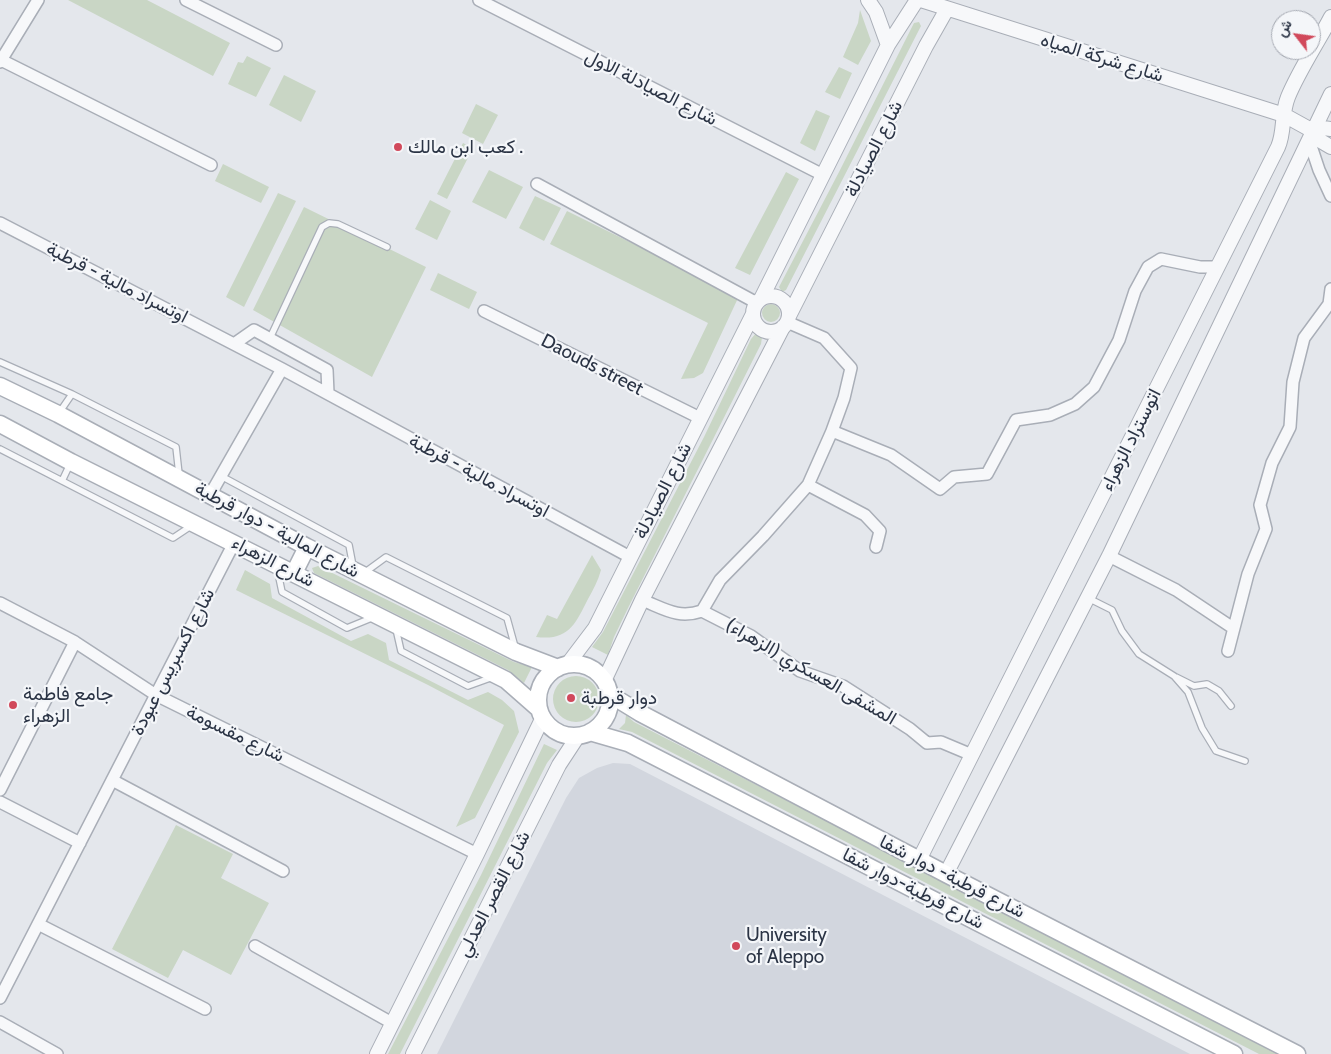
<!DOCTYPE html>
<html>
<head>
<meta charset="utf-8">
<style>
  body { margin:0 }
  #map { position:relative; width:1331px; height:1054px; overflow:hidden; background:#e4e7ec; font-family:Cabin,Vazirmatn,sans-serif }
  canvas { display:block }
  .north { position:absolute; left:1271px; top:10px; width:50px; height:50px; box-sizing:border-box; background:#f4f6f9; border:1px solid #a4a8b1; border-radius:50%; rotate:300deg; font-size:14px; font-weight:700; line-height:20px; text-align:center; color:#2b3445 }
  .north::after { content:''; display:block; margin:auto; width:18px; height:22px; background:#d1495b; clip-path:polygon(50% 0,100% 100%,50% 72%,0 100%) }
</style>
</head>
<body>
<div id="map">
<canvas width="1331" height="1054"></canvas>
<div class="north">ش</div>
</div>
<script>
const g = document.querySelector('canvas').getContext('2d');
g.lineJoin = 'round';
function fill(path, color) { g.fillStyle = color; g.fill(path, 'evenodd'); }
function stroke(path, color, width, dash) { g.strokeStyle = color; g.lineWidth = width; g.lineCap = dash ? 'butt' : 'round'; g.setLineDash(dash || []); g.stroke(path); }
function write(font, color, halo, rows, align = 'center') {
  g.font = font + ' Cabin,Vazirmatn,sans-serif'; g.lineWidth = 4.5; g.setLineDash([]); g.textBaseline = 'middle'; g.strokeStyle = halo; g.fillStyle = color; for (const [text, x, y, turn = 0] of rows) {
    g.save(); g.translate(x, y); g.rotate((+turn || 0) * Math.PI / 180); g.textAlign = isNaN(turn) ? turn : align; if (halo) g.strokeText(text, 0, 0); g.fillText(text, 0, 0); g.restore();
  }
}
const built = new Path2D(`
  M 613,763 L 630,764 L 1190,1054 L 437,1054 L 566,798 L 579,778 L 597,768 Z`);
const green = new Path2D(`
  M 68,0 L 147,0 L 230,43 L 213,76 Z
  M 860,10 L 871,41 L 858,65 L 843,57 L 858,23 Z
  M 919,22 L 921,26 L 786,290 L 782,292 L 779,287 L 839,172 L 914,23 Z
  M 247,56 L 271,68 L 256,97 L 228,84 L 238,62 L 243,63 Z
  M 839,67 L 852,73 L 840,99 L 825,92 Z
  M 284,75 L 316,91 L 301,122 L 269,105 Z
  M 476,104 L 498,115 L 483,144 L 462,133 Z
  M 816,110 L 830,116 L 815,151 L 800,143 Z
  M 463,143 L 473,148 L 447,199 L 437,194 Z
  M 223,164 L 269,187 L 261,203 L 215,181 Z
  M 489,170 L 523,187 L 506,219 L 472,202 Z
  M 786,172 L 799,179 L 750,275 L 735,268 Z
  M 278,193 L 296,201 L 244,307 L 226,297 Z
  M 535,196 L 561,208 L 544,241 L 519,228 Z
  M 430,200 L 451,211 L 437,240 L 415,229 Z
  M 304,207 L 426,267 L 372,377 L 253,310 Z
  M 567,211 L 739,296 L 703,373 L 694,378 L 681,379 L 708,323 L 550,244 Z
  M 438,273 L 477,292 L 469,309 L 430,290 Z
  M762 313a9 9 0 1 1 18 0a9 9 0 1 1-18 0Z
  M 757,332 L 762,337 L 761,344 L 629,606 L 614,637 L 608,655 L 592,647 L 603,632 L 704,437 L 751,339 Z
  M 592,555 L 601,570 C 598,581 593,590 588,599 C 575,625 568,641 536,637 L 547,615 L 557,619 Z
  M 318,566 L 514,662 L 532,667 L 524,683 L 508,670 L 314,573 L 312,568 Z
  M 245,570 L 270,584 L 272,598 L 351,641 L 368,634 L 386,643 L 389,660 L 468,700 L 488,692 L 502,700 L 514,711 L 519,732 L 475,818 L 456,827 L 504,725 L 428,685 L 236,590 Z
  M553 699a23 23 0 1 1 46 0a23 23 0 1 1-46 0Z
  M 626,715 L 634,722 L 1280,1054 L 1259,1054 L 632,732 L 619,729 L 625,723 Z
  M 544,744 L 557,750 L 547,763 L 400,1054 L 388,1054 L 481,875 Z
  M 176,825 L 233,854 L 221,878 L 269,903 L 231,975 L 183,950 L 168,978 L 112,949 Z`);
const service = new Path2D(`
  M 270,338 L 322,227 L 329,223 L 338,224 L 387,247
  M 0,362 L 72,394 L 176,447 L 179,474
  M 59,413 L 72,394
  M 0,449 L 173,538 L 191,526
  M 221,476 L 349,545 L 353,566
  M 62,481 L 71,462
  M 277,568 L 282,592 L 347,628 L 374,617
  M 364,573 L 386,557 L 507,618 L 515,647
  M 1088,598 L 1112,610 L 1122,631 L 1139,654 L 1174,676 L 1188,692 L 1202,728 L 1216,751 L 1245,761
  M 396,629 L 401,651 L 468,686 L 493,677
  M 1176,677 L 1194,686 L 1207,684 L 1219,691 L 1231,706`);
const minor = new Path2D(`
  M 186,0 L 276,45
  M 479,0 L 823,175
  M 1,60 L 211,165
  M 0,62 L 38,0
  M 1309,140 L 1319,170 L 1331,196
  M 537,184 L 757,303
  M 0,223 L 282,369 L 630,557
  M 484,311 L 700,418
  M 787,322 L 824,338 L 851,368 L 844,398 L 832,431
  M 234,344 L 254,330 L 327,370 L 328,393
  M 808,485 L 865,515 L 880,531 L 876,547
  M 210,495 L 282,369
  M 1109,556 L 1176,590 L 1233,628
  M 642,600 C 665,609 678,619 702,611 L 720,580 L 763,536 L 808,485 L 832,431 L 891,455 L 940,489 L 954,477 L 987,474 L 1016,420 L 1050,415 L 1075,404 L 1094,387 L 1119,340 L 1135,291 L 1148,267 L 1161,259 L 1200,267 L 1218,267
  M 0,603 L 75,642 L 156,695 L 477,854
  M 702,611 L 751,636 L 800,671 L 843,686 L 910,729 L 927,743 L 941,742 L 972,755
  M 1228,651 L 1248,574 L 1266,529 L 1260,505 L 1272,463 L 1290,427 L 1293,382 L 1304,338 L 1329,304 L 1331,289
  M 112,780 L 283,871
  M 0,790 L 75,642
  M 0,802 L 80,843
  M 38,924 L 205,1009
  M 255,946 L 392,1023
  M 0,998 L 234,543
  M 0,1022 L 57,1054`);
const tertiary = new Path2D(`
  M 921,0 L 1284,115 L 1313,131
  M 888,45 L 917,0
  M 1313,131 L 1319,140 L 1331,147
  M 1313,131 L 1323,128 L 1331,129
  M753 314a18 18 0 1 1 36 0a18 18 0 1 1-36 0Z
  M 761,299 L 888,45 L 876,12 L 868,0
  M 789,316 L 926,46 L 947,9
  M 567,665 L 595,628 L 753,314
  M 604,681 L 642,600 L 783,327
  M 919,860 L 1278,147 C 1285,131 1281,114 1288,97 C 1298,72 1318,42 1331,17
  M 946,874 L 1109,556 L 1331,94
  M 377,1054 L 477,854 L 543,717
  M 413,1054 L 559,765 L 578,736`);
const secondary = new Path2D(`
  M 0,386 L 58,414 L 307,547 L 516,652 L 558,668
  M 0,424 L 71,462 L 506,680 L 539,709
  M 294,573 L 307,547
  M538 700a36 36 0 1 1 72 0a36 36 0 1 1-72 0Z
  M 609,694 L 640,713 L 946,874 L 1297,1054
  M 590,732 L 628,743 L 1234,1054`);
const markers = [
  [398,147,5,"#d1495b"],
  [571,698,5,"#d1495b"],
  [13,705,5,"#d1495b"],
  [736,946,5,"#d1495b"]
];
const streetNames = [
  ["شارع شركة المياه",1102,58,17],
  ["شارع الصيادلة الاول",651,88,27],
  ["شارع الصيادلة",874,149,-63],
  ["اوتسراد مالية - قرطبة",117,283,27],
  ["Daouds street",592,365,27],
  ["اتوستراد الزهراء",1131,440,-63],
  ["اوتسراد مالية - قرطبة",479,476,28],
  ["شارع الصيادلة",663,491,-63],
  ["شارع المالية - دوار قرطبة",277,530,28],
  ["شارع الزهراء",273,562,27],
  ["شارع اكسبريس عبودة",173,662,-63],
  ["المشفى العسكري (الزهراء)",811,672,30],
  ["شارع مقسومة",235,734,26],
  ["شارع قرطبة- دوار شفا",952,877,27],
  ["شارع قرطبة-دوار شفا",913,889,27],
  ["شارع القصر العدلي",494,894,-63]
];
const poiNames = [
  ["كعب ابن مالك .",408,147],
  ["جامع فاطمة",23,694],
  ["الزهراء",23,716],
  ["دوار قرطبة",581,698],
  ["University",746,935],
  ["of Aleppo",746,957]
];
fill(built, '#d2d6de');
fill(green, '#c9d6c5');
stroke(service, '#a9aeb7', 8);
stroke(minor, '#a9aeb7', 14);
stroke(tertiary, '#a9aeb7', 16);
stroke(secondary, '#a9aeb7', 19);
stroke(service, '#f7f8fa', 5.5);
stroke(minor, '#f7f8fa', 11);
stroke(tertiary, '#f7f8fa', 14);
stroke(secondary, '#fff', 16);
for (const [x, y, r, color] of markers) { const dot = new Path2D(); dot.arc(x, y, r, 0, 2 * Math.PI); g.fillStyle = color; g.fill(dot); stroke(dot, '#f4f6f9', 2); }
write('19px', '#2b3445', '#f4f6f9', streetNames);
write('19px', '#2b3445', '#f4f6f9', poiNames, 'left');
</script>
</body>
</html>
